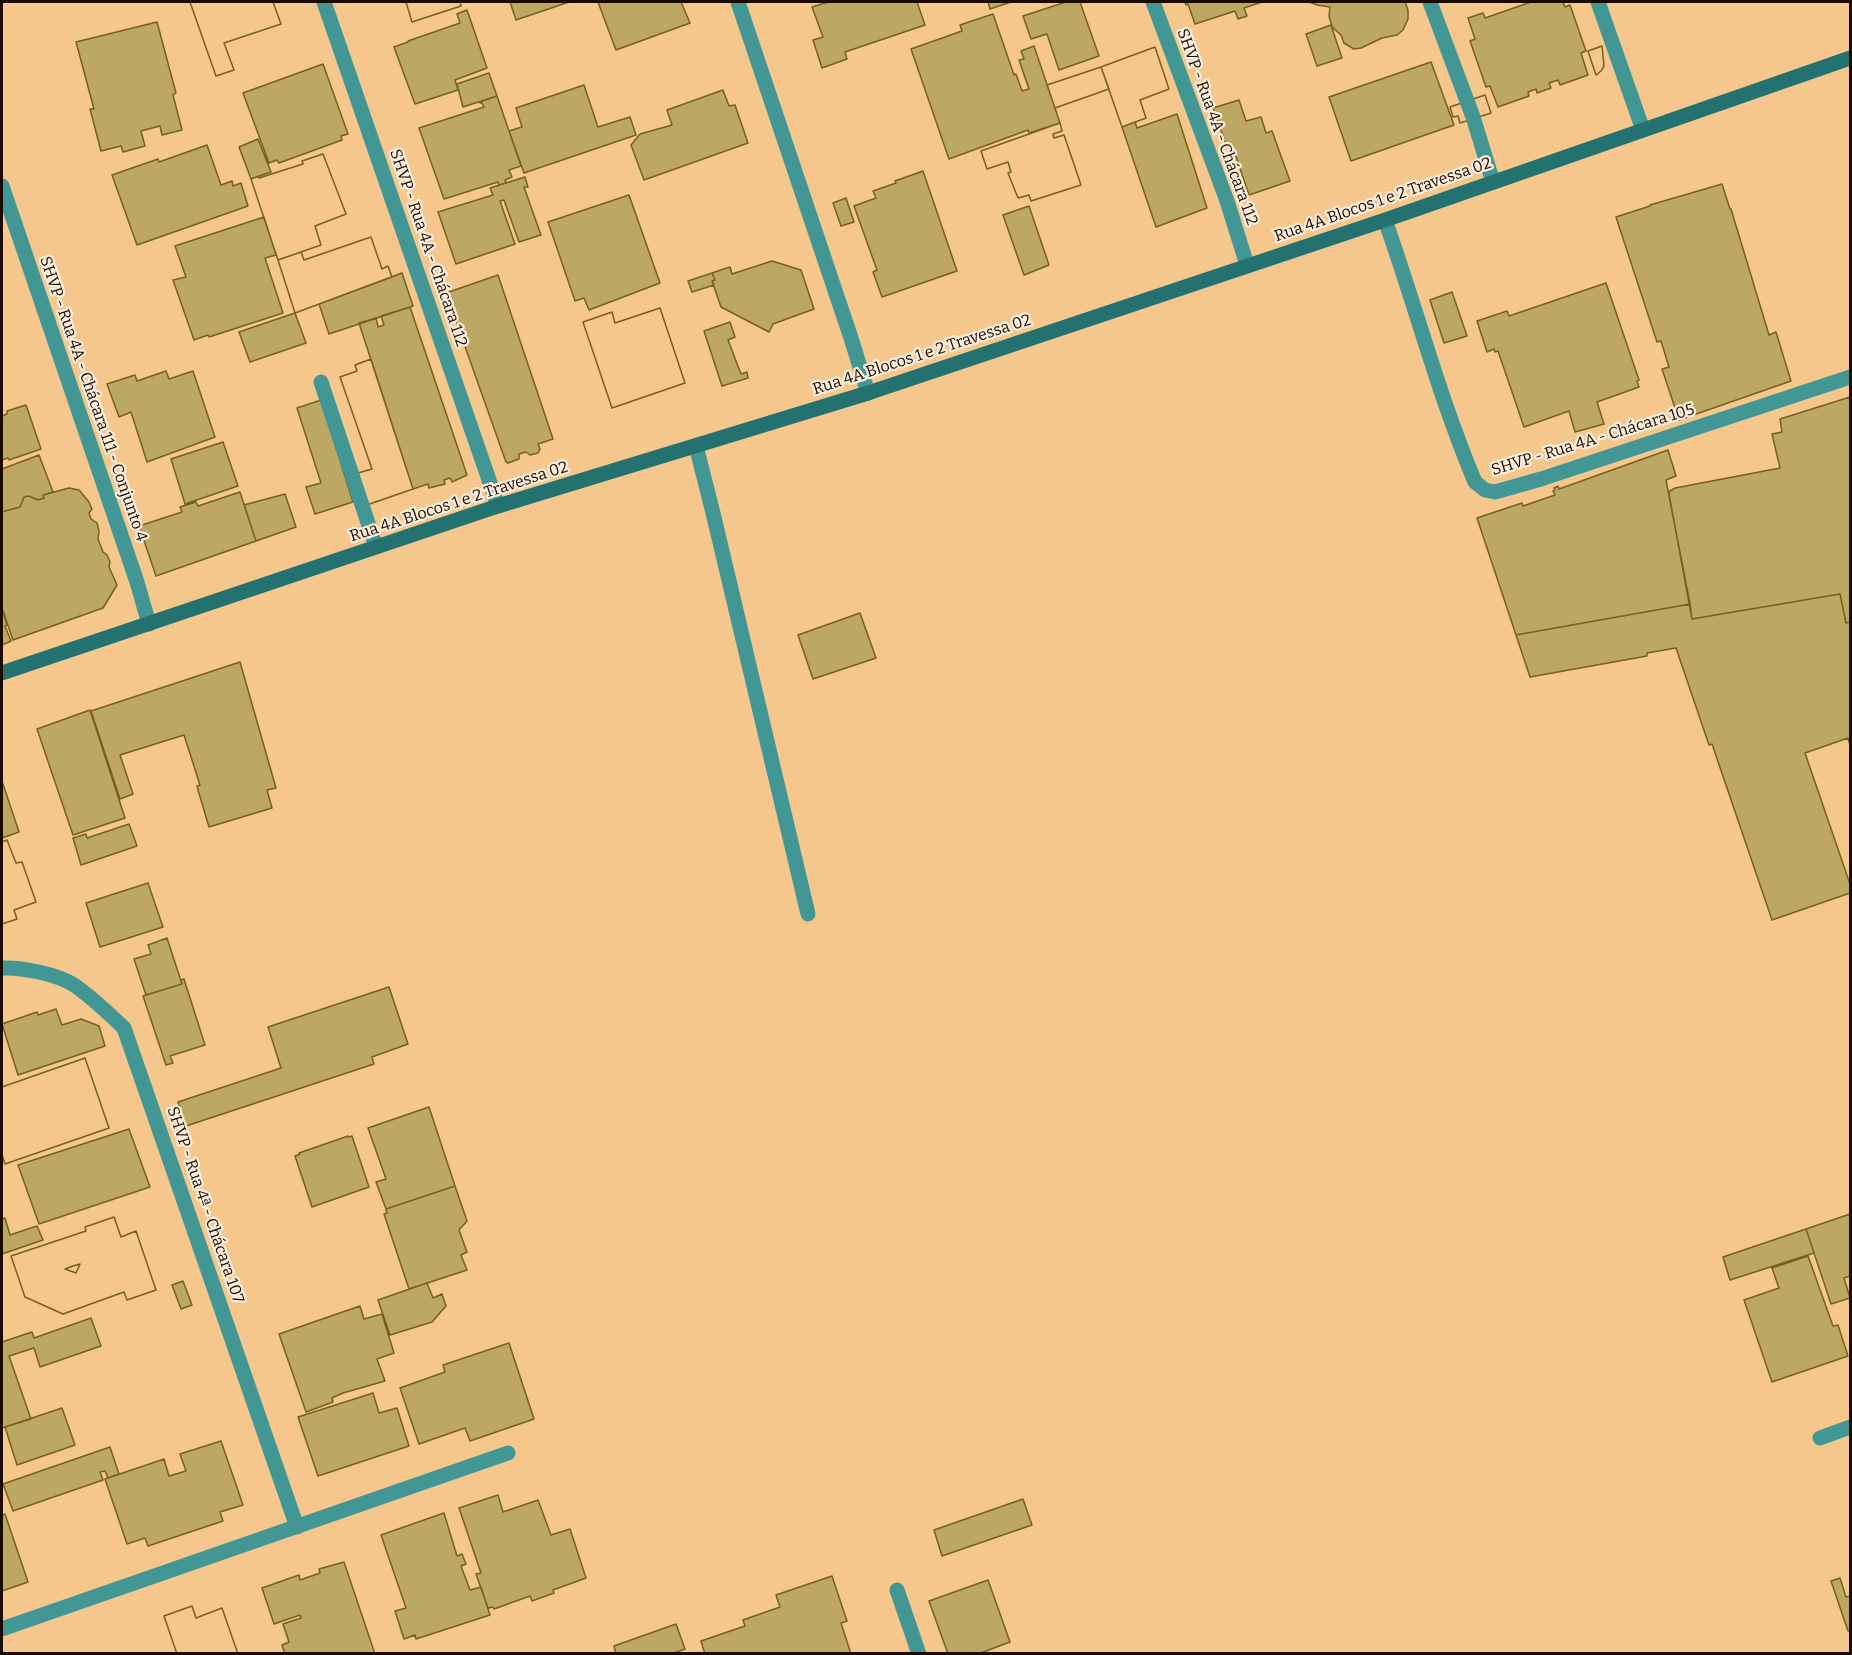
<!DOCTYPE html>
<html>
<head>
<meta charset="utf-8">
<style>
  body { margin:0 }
  #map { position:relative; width:1852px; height:1655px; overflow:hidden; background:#f5c78d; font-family:Bitter,serif }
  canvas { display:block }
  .frame { position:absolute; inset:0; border:3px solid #1a0a00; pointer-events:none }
</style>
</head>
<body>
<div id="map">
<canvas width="1852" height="1655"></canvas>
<div class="frame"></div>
</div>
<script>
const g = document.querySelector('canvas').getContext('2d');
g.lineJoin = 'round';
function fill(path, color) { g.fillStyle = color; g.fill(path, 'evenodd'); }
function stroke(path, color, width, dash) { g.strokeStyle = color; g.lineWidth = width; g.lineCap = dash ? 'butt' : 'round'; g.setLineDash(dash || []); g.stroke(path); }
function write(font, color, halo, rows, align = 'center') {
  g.font = font + ' Bitter,serif'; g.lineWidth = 4.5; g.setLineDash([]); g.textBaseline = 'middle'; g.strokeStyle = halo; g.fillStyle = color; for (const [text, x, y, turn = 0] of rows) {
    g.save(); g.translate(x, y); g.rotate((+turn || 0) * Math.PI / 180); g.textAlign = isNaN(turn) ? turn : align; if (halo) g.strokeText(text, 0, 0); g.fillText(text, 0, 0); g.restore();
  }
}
const building = new Path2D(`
  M 190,2 L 273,2 L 281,24 L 224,43 L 234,70 L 216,76 Z
  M 190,2 L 273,2 L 281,24 L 224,43 L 234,70 L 216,76 Z
  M 406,2 L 460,2 L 461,6 L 412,22 Z
  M 406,2 L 460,2 L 461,6 L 412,22 Z
  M 510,2 L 569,2 L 516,20 Z
  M 598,2 L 681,2 L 690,23 L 616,50 Z
  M 828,2 L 917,2 L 925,25 L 845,52 L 847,59 L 822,68 L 813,40 L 823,37 L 812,7 Z
  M 988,2 L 1011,2 L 990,9 Z
  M 1066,2 L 1080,2 L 1099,56 L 1059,70 L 1047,34 L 1031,39 L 1023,16 Z
  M 1185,2 L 1262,2 L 1244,8 L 1247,16 L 1238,19 L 1235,11 L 1195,24 L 1188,4 L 1186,5 Z
  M 1309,2 L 1405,2 L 1408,10 L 1408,19 L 1403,30 L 1397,35 L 1382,38 L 1361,48 L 1354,49 L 1344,43 L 1341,35 L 1332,27 L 1329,16 L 1330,7 L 1317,5 Z
  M 1531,2 L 1563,2 L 1565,7 L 1570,5 L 1586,51 L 1581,53 L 1588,75 L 1560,85 L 1558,80 L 1549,83 L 1551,88 L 1537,93 L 1536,89 L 1528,92 L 1529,96 L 1498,107 L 1490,86 L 1486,87 L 1470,41 L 1475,39 L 1468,18 L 1483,13 L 1485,18 Z
  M 467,10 L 487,68 L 455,80 L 458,90 L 415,104 L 394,47 L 408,42 L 408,41 L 460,23 L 457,14 Z
  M 993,14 L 1014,75 L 1016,74 L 1022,91 L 1029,89 L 1019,60 L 1024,59 L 1021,51 L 1034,46 L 1060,123 L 1029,133 L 1028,130 L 949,159 L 911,49 L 962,31 L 960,25 Z
  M 157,22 L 176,93 L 173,95 L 182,130 L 162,135 L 160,126 L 141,131 L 145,146 L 123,152 L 121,146 L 101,151 L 90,109 L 94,109 L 76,42 Z
  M 1331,25 L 1342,58 L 1317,66 L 1306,34 Z
  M 1602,46 L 1604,66 L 1601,71 L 1596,75 L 1588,51 Z
  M 1602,46 L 1604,66 L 1601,71 L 1596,75 L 1588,51 Z
  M 1155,47 L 1169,89 L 1140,100 L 1146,118 L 1122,127 L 1101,67 Z
  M 1155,47 L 1169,89 L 1140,100 L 1146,118 L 1122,127 L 1101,67 Z
  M 1431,62 L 1454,125 L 1351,161 L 1329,97 Z
  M 323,64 L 348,134 L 341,136 L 342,140 L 279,163 L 277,160 L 269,163 L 243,93 Z
  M 1101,67 L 1109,89 L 1055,108 L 1047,85 Z
  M 1101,67 L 1109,89 L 1055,108 L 1047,85 Z
  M 489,73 L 497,96 L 463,107 L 457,84 Z
  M 584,85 L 598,127 L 630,117 L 636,135 L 524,173 L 509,131 L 522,127 L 516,108 Z
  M 723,90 L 729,106 L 735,105 L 748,143 L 644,180 L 631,145 L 640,134 L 672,125 L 667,110 Z
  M 1485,95 L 1491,113 L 1460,123 L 1458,116 L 1453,117 L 1450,107 Z
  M 1485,95 L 1491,113 L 1460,123 L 1458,116 L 1453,117 L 1450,107 Z
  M 497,96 L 521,166 L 509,170 L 512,177 L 505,180 L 506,183 L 499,185 L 498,182 L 444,199 L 419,128 L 484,107 L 482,103 L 480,103 L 480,102 Z
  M 1239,100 L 1246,121 L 1261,117 L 1266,133 L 1272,131 L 1290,181 L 1249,195 L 1232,145 L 1227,147 L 1213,108 Z
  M 1177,114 L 1207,208 L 1156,227 L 1122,127 L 1135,122 L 1137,128 Z
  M 1060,123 L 1062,131 L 1053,134 L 1054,138 L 1064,135 L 1081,185 L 1031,201 L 1029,195 L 1018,198 L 1008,173 L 1011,172 L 1008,162 L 987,169 L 981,151 Z
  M 1060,123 L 1062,131 L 1053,134 L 1054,138 L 1064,135 L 1081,185 L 1031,201 L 1029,195 L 1018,198 L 1008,173 L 1011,172 L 1008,162 L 987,169 L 981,151 Z
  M 258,139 L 271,172 L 251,179 L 239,147 Z
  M 207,145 L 221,185 L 232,181 L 233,186 L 241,183 L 248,206 L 137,245 L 112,175 L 158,159 L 159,162 Z
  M 323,154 L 346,214 L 315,226 L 321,245 L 278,260 L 251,179 L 259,176 L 259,178 L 303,164 L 302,161 Z
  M 323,154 L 346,214 L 315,226 L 321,245 L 278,260 L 251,179 L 259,176 L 259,178 L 303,164 L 302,161 Z
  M 923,171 L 957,271 L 882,297 L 873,272 L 877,270 L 854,206 L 876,198 L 873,191 L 896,183 L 895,181 Z
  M 525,177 L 528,187 L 524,187 L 541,235 L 519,242 L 504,200 L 500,201 L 515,244 L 456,264 L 438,212 L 493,195 L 490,188 Z
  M 1722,184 L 1730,209 L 1731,209 L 1769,335 L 1776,332 L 1791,381 L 1679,420 L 1662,369 L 1669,367 L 1661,341 L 1657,342 L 1616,217 L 1650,206 L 1650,205 Z
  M 629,195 L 660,283 L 589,310 L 584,298 L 575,301 L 548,222 Z
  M 846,198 L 854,222 L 841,226 L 833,203 Z
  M 1029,206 L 1049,265 L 1024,275 L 1003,215 Z
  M 264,217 L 276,255 L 265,258 L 283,313 L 209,337 L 208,335 L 194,340 L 173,280 L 186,277 L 175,246 Z
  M 371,237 L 382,269 L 388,266 L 392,277 L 295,313 L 278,260 L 301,252 L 304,260 Z
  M 371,237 L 382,269 L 388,266 L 392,277 L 295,313 L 278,260 L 301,252 L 304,260 Z
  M 772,261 L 801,270 L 814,309 L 773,324 L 769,332 L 721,307 L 712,281 L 715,280 L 712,273 L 730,267 L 732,274 Z
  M 402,273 L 413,306 L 329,334 L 319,304 Z
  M 712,273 L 715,280 L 712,281 L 714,285 L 692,292 L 688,281 Z
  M 498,275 L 553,439 L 538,444 L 540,449 L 538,453 L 530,455 L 526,452 L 519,454 L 519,459 L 508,463 L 506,462 L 446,293 Z
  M 1606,283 L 1639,380 L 1637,381 L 1639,387 L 1597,402 L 1604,424 L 1575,432 L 1569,411 L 1524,427 L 1498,351 L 1495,352 L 1494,349 L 1487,352 L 1477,321 L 1507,311 L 1509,316 Z
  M 1452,292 L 1467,336 L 1444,343 L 1430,300 Z
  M 410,307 L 467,475 L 452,482 L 450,478 L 444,480 L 445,484 L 429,488 L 428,484 L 413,489 L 359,323 L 376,318 L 378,327 L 384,325 L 381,316 Z
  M 660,308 L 685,383 L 612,408 L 583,322 L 612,312 L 615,323 Z
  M 660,308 L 685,383 L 612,408 L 583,322 L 612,312 L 615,323 Z
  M 295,313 L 306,343 L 250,362 L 239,332 Z
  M 730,322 L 735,337 L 728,340 L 741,374 L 747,372 L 748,378 L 722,386 L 704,331 Z
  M 371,359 L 413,489 L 361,507 L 351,475 L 372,469 L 340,377 L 357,371 L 355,365 Z
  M 371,359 L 413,489 L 361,507 L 351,475 L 372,469 L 340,377 L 357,371 L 355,365 Z
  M 166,371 L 169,379 L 193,371 L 215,437 L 147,462 L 131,412 L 119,417 L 107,384 L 135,375 L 137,381 Z
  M 1850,397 L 1850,622 L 1846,623 L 1840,594 L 1692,619 L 1669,494 L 1670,491 L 1675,488 L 1780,468 L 1772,434 L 1782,432 L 1780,419 Z
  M 321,400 L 353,502 L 315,514 L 306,487 L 321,483 L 297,408 Z
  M 26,405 L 41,449 L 9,460 L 8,458 L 2,460 L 2,416 L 7,414 L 7,411 Z
  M 223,442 L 238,486 L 185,504 L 171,459 Z
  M 1668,450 L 1676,476 L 1666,480 L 1690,604 L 1516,635 L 1477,518 L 1522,503 L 1523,506 L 1555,495 L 1553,491 L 1555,490 L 1554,488 L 1558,486 L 1559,489 Z
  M 39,455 L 53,492 L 43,495 L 44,498 L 38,500 L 29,496 L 24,497 L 20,507 L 2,512 L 2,469 Z
  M 69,488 L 79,490 L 89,502 L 92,509 L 89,513 L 91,519 L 97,523 L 99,531 L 98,539 L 103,552 L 107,555 L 110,562 L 109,567 L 117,585 L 103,608 L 13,640 L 2,608 L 2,512 L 20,507 L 24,497 L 29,496 L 38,500 L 44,498 L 43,495 Z
  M 240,492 L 256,541 L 156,576 L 139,526 L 182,512 L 180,507 L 196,502 L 198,506 Z
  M 285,494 L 296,527 L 256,541 L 244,505 Z
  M 1840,594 L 1846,623 L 1850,622 L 1850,745 L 1848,738 L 1805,753 L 1850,884 L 1850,893 L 1772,920 L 1712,744 L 1709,745 L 1676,648 L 1647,653 L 1647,656 L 1530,677 L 1516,635 L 1690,604 L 1692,619 Z
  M 2,608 L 7,625 L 5,626 L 11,641 L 2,645 Z
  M 860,613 L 876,658 L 813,679 L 798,635 Z
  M 240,662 L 276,788 L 267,790 L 272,808 L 209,827 L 198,790 L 197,786 L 200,785 L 184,735 L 120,755 L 133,794 L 120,799 L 91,711 Z
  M 90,710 L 125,818 L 73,835 L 37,729 Z
  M 2,781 L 19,832 L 2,838 Z
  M 129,824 L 137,846 L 81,865 L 73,838 L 86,834 L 87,838 Z
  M 7,840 L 16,863 L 22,862 L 36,902 L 14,910 L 17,919 L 2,924 L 2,842 Z
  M 7,840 L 16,863 L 22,862 L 36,902 L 14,910 L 17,919 L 2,924 L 2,842 Z
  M 148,883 L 163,927 L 100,947 L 86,903 Z
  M 167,938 L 182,984 L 146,995 L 134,959 L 151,954 L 148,945 Z
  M 184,979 L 205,1045 L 170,1056 L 173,1063 L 166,1065 L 143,996 L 182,984 L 181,980 Z
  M 389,987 L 408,1044 L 372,1057 L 374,1064 L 186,1126 L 178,1102 L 281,1068 L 268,1027 Z
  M 56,1009 L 62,1025 L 81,1019 L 99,1026 L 105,1046 L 18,1075 L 2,1024 L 37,1012 L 38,1015 Z
  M 85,1058 L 109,1128 L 5,1164 L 2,1155 L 2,1087 Z
  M 85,1058 L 109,1128 L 5,1164 L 2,1155 L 2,1087 Z
  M 429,1107 L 455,1186 L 386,1209 L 376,1182 L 386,1179 L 368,1128 Z
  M 129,1129 L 150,1187 L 39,1224 L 18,1165 Z
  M 348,1136 L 349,1137 L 352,1136 L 369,1187 L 312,1207 L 295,1156 L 300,1154 L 299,1153 Z
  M 455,1186 L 467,1221 L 459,1230 L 467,1252 L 461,1255 L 467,1270 L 409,1289 L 384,1214 L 387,1213 L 386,1209 Z
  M 1850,1214 L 1850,1276 L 1844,1278 L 1850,1298 L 1831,1304 L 1806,1229 Z
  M 114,1217 L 121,1237 L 136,1231 L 156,1290 L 127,1300 L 124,1292 L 63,1314 L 25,1297 L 11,1256 L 86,1231 L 85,1227 ZM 80,1264 L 76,1273 L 65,1269 L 73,1266 Z
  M 114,1217 L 121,1237 L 136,1231 L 156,1290 L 127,1300 L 124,1292 L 63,1314 L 25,1297 L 11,1256 L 86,1231 L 85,1227 ZM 80,1264 L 76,1273 L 65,1269 L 73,1266 Z
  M 5,1218 L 10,1235 L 37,1226 L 43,1240 L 2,1254 L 2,1219 Z
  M 1806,1229 L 1814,1253 L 1730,1280 L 1723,1257 Z
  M 1808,1256 L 1833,1326 L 1838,1325 L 1848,1356 L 1772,1382 L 1744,1300 L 1779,1288 L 1772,1268 Z
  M 183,1281 L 192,1305 L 181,1309 L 172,1285 Z
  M 427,1283 L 433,1298 L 442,1294 L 446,1306 L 432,1322 L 390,1335 L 378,1300 Z
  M 360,1306 L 364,1319 L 382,1314 L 394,1353 L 377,1359 L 385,1381 L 343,1393 L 332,1398 L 333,1402 L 306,1412 L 279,1334 Z
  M 91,1318 L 101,1346 L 40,1367 L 34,1348 L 9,1356 L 31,1419 L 2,1428 L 2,1342 L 32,1332 L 34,1338 Z
  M 509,1343 L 534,1419 L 470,1441 L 465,1428 L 419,1444 L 400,1388 L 445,1372 L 443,1365 Z
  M 373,1393 L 379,1413 L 397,1408 L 409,1446 L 318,1476 L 298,1417 Z
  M 62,1408 L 75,1445 L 17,1465 L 5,1427 Z
  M 221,1441 L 243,1505 L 220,1512 L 223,1521 L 148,1546 L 145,1538 L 127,1544 L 105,1479 L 164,1459 L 169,1476 L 186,1471 L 180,1454 Z
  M 110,1447 L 119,1474 L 108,1478 L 105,1471 L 100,1472 L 103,1480 L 13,1511 L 3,1484 Z
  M 498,1495 L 503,1512 L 538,1500 L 551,1535 L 570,1529 L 586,1578 L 553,1590 L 554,1593 L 532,1601 L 530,1596 L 494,1609 L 493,1607 L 488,1608 L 476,1574 L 481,1573 L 459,1508 Z
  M 1023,1499 L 1032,1525 L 942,1556 L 934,1530 Z
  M 444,1513 L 457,1556 L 462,1554 L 466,1564 L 461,1566 L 470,1590 L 481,1587 L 490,1615 L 416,1639 L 415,1635 L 404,1639 L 395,1611 L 406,1608 L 381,1535 Z
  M 5,1514 L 28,1582 L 2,1591 L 2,1515 Z
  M 344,1562 L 375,1654 L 285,1654 L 282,1645 L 289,1642 L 283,1624 L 301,1618 L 300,1615 L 274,1624 L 262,1588 L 299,1575 L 300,1580 L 320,1573 L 319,1569 Z
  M 832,1576 L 847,1621 L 841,1623 L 851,1654 L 705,1654 L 701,1641 L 745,1626 L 743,1620 L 780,1607 L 776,1595 Z
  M 1840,1578 L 1846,1597 L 1850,1596 L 1850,1630 L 1848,1631 L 1831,1581 Z
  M 988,1580 L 1010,1642 L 978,1654 L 948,1654 L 929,1601 Z
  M 192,1606 L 196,1618 L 222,1608 L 238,1654 L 177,1654 L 164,1616 Z
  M 192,1606 L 196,1618 L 222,1608 L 238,1654 L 177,1654 L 164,1616 Z
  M 676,1624 L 685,1649 L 671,1654 L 616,1654 L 614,1646 Z`);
const lane = new Path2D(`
  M 321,382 L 376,547
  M 696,446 L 713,513 L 808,914`);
const street = new Path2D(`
  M 324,2 L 498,506
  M 738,2 L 851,338 L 868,393
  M 1153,2 L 1227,201 L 1247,265
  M 1430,2 L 1473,117 L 1493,182
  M 1598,2 L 1643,130
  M 2,186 L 137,582 L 149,624
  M 1385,220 C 1416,307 1439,397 1475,482 L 1485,490 L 1495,492 L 1541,479 L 1850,377
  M 2,968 C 21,967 57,974 74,985 C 92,997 108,1013 124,1028 L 297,1527
  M 1820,1438 L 1850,1427
  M 897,1590 L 919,1654
  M 2,1629 L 508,1453`);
const secondary = new Path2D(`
  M 2,673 L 498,506 L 868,393 L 1385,220 L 1850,58`);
const streetNames = [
  ["SHVP - Rua 4A - Chácara 112",1217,127,70],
  ["Rua 4A Blocos 1 e 2 Travessa 02",1383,200,-19],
  ["SHVP - Rua 4A - Chácara 112",428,248,71],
  ["Rua 4A Blocos 1 e 2 Travessa 02",922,355,-18],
  ["SHVP - Rua 4A - Chácara 111 - Conjunto 4",93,399,71],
  ["SHVP - Rua 4A - Chácara 105",1593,440,-17],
  ["Rua 4A Blocos 1 e 2 Travessa 02",459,502,-18],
  ["SHVP - Rua 4ª - Chácara 107",205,1205,71]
];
fill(building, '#bca764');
stroke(building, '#756119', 1.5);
stroke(lane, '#429794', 15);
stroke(street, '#429794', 15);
stroke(secondary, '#247270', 15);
write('16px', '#1a0a00', '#fceedd', streetNames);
</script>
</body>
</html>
